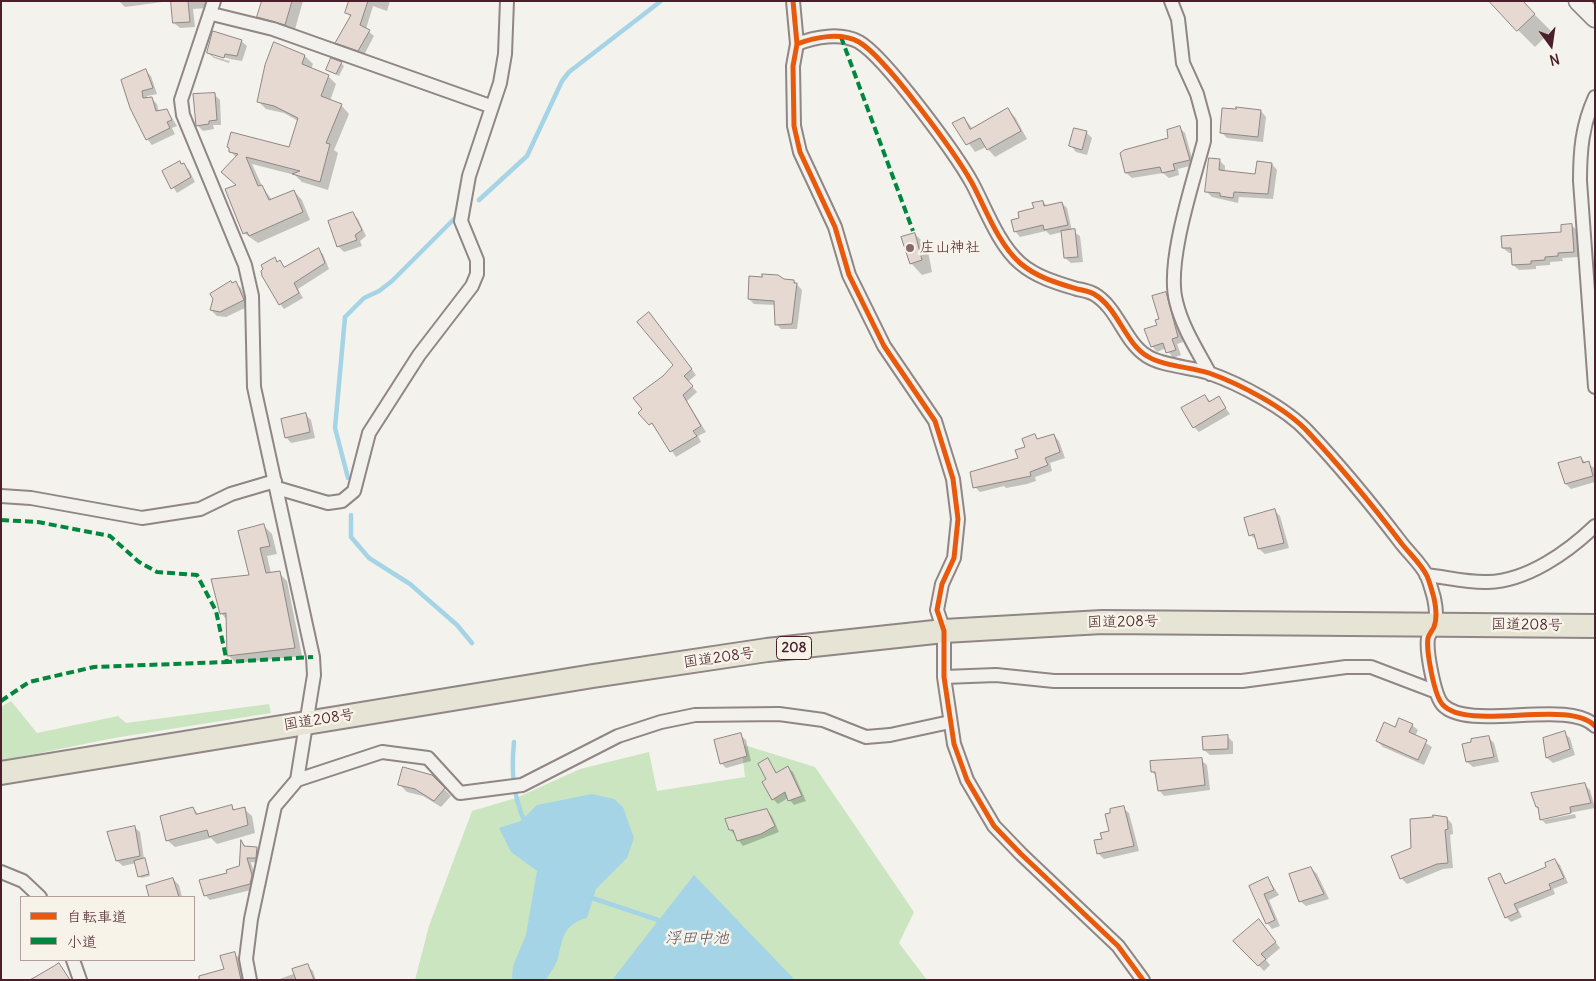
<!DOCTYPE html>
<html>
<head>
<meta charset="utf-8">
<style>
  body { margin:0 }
  #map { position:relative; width:1596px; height:981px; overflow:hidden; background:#f4f2ec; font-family:Delius,"Klee One",sans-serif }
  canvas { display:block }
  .frame { position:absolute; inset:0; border:2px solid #4a1f2b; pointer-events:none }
  .legend { position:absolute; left:20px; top:896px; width:175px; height:65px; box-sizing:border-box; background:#f7f3e8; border:1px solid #b29e9c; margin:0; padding:6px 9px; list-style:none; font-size:15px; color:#4a1f2b }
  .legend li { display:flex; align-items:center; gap:10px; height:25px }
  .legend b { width:25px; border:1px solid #b29e9c }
  .north { position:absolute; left:1526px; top:20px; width:50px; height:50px; -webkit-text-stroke:4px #f7f3e8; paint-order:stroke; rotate:166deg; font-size:14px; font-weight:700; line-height:20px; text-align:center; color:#4a1f2b }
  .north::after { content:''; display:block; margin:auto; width:18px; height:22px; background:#4a1f2b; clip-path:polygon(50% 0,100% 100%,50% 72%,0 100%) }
</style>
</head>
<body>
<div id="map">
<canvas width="1596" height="981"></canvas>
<div class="frame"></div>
<ul class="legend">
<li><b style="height:6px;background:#e8590c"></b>自転車道</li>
<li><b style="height:6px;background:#00873e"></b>小道</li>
</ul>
<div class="north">N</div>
</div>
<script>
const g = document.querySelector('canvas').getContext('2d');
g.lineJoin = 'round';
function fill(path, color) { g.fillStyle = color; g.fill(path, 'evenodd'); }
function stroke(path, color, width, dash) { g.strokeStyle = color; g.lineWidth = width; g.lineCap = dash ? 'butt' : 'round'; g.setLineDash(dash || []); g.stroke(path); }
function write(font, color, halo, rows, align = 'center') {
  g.font = font + ' Delius,"Klee One",sans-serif'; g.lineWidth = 5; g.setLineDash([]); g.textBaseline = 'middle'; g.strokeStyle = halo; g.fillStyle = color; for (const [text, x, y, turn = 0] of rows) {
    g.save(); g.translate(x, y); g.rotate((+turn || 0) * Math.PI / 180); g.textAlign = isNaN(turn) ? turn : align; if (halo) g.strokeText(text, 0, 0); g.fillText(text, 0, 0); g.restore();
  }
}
const green = new Path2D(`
  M 11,701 L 37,733 L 118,716 L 126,723 L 269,704 L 271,713 L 114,738 L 1,761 L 1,707 Z
  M 741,744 L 815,767 L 914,912 L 899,943 L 927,980 L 415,980 L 429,926 L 472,811 L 516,798 L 580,769 L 649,752 L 657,791 L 745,777 Z`);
const water = new Path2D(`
  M 592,794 L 614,799 L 623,807 L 634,838 L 627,858 L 596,889 L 587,918 C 563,925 563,937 558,958 C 556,965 550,973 546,980 L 512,980 L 513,966 L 526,935 L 537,871 L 511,852 L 499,828 L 521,821 L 537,805 Z
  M 694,875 L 793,978 L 796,980 L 612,980 Z`);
const shadow = new Path2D(`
  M 119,1 L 170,1 L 125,7 Z
  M 172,1 L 207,1 L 208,8 L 193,9 L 195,27 L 180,28 L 174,23 Z
  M 263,1 L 303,1 L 294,33 L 268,25 L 259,16 Z
  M 357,1 L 390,1 L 387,11 L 373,6 L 366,29 L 374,36 L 364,55 L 342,47 L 337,42 L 351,17 L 346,12 Z
  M 1521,1 L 1551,31 L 1535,47 L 1518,30 Z
  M 241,41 L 247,46 L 242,61 L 230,59 L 229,63 L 214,58 L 208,53 ZM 213,54 L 230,59 L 229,61 L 213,56 Z
  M 305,56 L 313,64 L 311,69 L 328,76 L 336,84 L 330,101 L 341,105 L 349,114 L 334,150 L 338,153 L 328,190 L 302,182 L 295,175 L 252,164 L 262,186 L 272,200 L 294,191 L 302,200 L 310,220 L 258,243 L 244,233 L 237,185 L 237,158 L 230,151 L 290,149 L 298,121 L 284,113 L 266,109 L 258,101 Z
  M 341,63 L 344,66 L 339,76 L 327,70 Z
  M 145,70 L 151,76 L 157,94 L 147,96 L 147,99 L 151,98 L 157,104 L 159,112 L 167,110 L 177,126 L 172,128 L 175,134 L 152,145 L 147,139 L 131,108 Z
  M 214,94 L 220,100 L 221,125 L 213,125 L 214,129 L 203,131 L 198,126 Z
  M 1007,109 L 1015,117 L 1027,139 L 995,157 L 986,147 L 975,152 L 954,123 L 964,118 L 973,129 Z
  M 1261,111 L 1266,117 L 1263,142 L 1227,138 L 1221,132 Z
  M 1180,128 L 1185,133 L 1194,165 L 1178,169 L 1179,175 L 1169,178 L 1163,173 L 1132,178 L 1126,173 L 1169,139 Z
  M 1086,132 L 1092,138 L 1087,155 L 1076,152 L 1071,146 Z
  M 1220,161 L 1225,166 L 1225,172 L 1256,175 L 1272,164 L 1277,170 L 1273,199 L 1239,197 L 1238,203 L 1212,197 L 1206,191 Z
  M 179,162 L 189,170 L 195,182 L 177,193 L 163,171 Z
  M 1043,202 L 1047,206 L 1062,203 L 1067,208 L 1072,231 L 1080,236 L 1083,262 L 1071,263 L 1065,258 L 1062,232 L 1050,235 L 1046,231 L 1020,237 L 1015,231 L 1021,219 Z
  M 353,214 L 358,219 L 366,236 L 360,241 L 362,246 L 344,252 L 338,246 Z
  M 1571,225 L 1577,230 L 1579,257 L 1562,258 L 1563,261 L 1550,262 L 1550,265 L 1536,266 L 1536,269 L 1519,270 L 1513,265 L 1512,253 L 1509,253 L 1503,248 L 1562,233 Z
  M 915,234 L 927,246 L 932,272 L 922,275 L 911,263 Z
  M 318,250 L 323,254 L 329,269 L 298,289 L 303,298 L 284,309 L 280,304 L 275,259 L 285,267 Z
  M 778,276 L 784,280 L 794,281 L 802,290 L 797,329 L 781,329 L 776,324 L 776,305 L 754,304 L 749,299 L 750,277 Z
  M 231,282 L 235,283 L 241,288 L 249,306 L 226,317 L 217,316 L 211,310 L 218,289 Z
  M 1165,294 L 1171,299 L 1183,342 L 1177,344 L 1181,355 L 1173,358 L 1166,348 L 1157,352 L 1152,346 Z
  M 654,319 L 696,375 L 688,382 L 697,392 L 687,401 L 706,432 L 698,436 L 701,442 L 676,457 L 657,429 L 640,413 L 664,377 L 675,365 Z
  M 1205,396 L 1211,402 L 1218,398 L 1230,414 L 1199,432 L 1194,427 Z
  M 306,415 L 311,420 L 315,438 L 291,443 L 286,437 Z
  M 1054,435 L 1059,441 L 1065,458 L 1050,463 L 1052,471 L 1035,477 L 1036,481 L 1027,484 L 1006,488 L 1004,486 L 980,492 L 975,487 L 1020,459 L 1035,436 L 1039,440 Z
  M 1580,458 L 1594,468 L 1595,482 L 1571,489 L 1566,484 Z
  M 1275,511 L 1280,516 L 1289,548 L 1265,554 L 1259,549 L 1257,540 L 1250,535 Z
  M 264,526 L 272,534 L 277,554 L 267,556 L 271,573 L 279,573 L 287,581 L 302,656 L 236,663 L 228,655 L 227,620 L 221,613 L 250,576 Z
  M 1412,725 L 1418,730 L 1415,736 L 1432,747 L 1424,765 L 1383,747 L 1377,741 L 1396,729 Z
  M 1564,733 L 1570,738 L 1575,755 L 1553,763 L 1547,758 L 1544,739 Z
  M 740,735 L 746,740 L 751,761 L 726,768 L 721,763 Z
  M 1227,736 L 1233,742 L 1233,754 L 1210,755 L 1204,750 Z
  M 1488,737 L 1494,743 L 1499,762 L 1473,767 L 1467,762 Z
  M 767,760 L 777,773 L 788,768 L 793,772 L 806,801 L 794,805 L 788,798 L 778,804 L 773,799 L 768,780 Z
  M 1201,760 L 1207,765 L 1210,790 L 1164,796 L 1159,790 L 1157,777 L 1152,771 Z
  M 439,784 L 451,796 L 441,807 L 423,796 L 407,792 L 400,785 Z
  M 1584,784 L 1590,790 L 1595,808 L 1543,818 L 1543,820 L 1575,814 L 1576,818 L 1546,824 L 1541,819 L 1537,806 Z
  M 231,806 L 236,811 L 244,809 L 252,816 L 255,833 L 217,844 L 211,838 L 175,847 L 167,840 L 193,808 L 199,815 Z
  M 1123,808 L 1129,813 L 1139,851 L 1104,859 L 1099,854 L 1096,841 L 1103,839 L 1110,832 Z
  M 767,810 L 772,816 L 779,832 L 743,846 L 730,829 Z
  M 1447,818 L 1452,824 L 1453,834 L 1450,835 L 1453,868 L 1443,869 L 1407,884 L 1401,878 L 1413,848 L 1434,819 Z
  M 134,827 L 140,832 L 144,859 L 150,876 L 141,878 L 136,863 L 123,866 L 117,861 L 109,833 Z
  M 242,843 L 246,847 L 256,848 L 261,853 L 260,863 L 251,862 L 256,881 L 255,889 L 210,900 L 205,895 L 228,874 L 240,867 Z
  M 1555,860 L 1560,865 L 1568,883 L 1553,889 L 1555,894 L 1518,909 L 1522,917 L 1511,922 L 1506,917 L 1500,874 L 1507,885 L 1548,867 Z
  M 1311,868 L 1317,874 L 1329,899 L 1306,906 L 1300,901 Z
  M 173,879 L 179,885 L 182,897 L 150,897 L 147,886 Z
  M 1268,879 L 1279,895 L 1269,900 L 1280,926 L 1272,929 L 1267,923 L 1250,886 Z
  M 1259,921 L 1280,948 L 1266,960 L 1270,965 L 1264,971 L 1235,941 Z
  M 235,954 L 241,960 L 245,980 L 201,980 L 225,970 Z
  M 59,965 L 70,980 L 28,980 Z
  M 307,966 L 313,971 L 316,980 L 277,980 L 293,974 L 293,970 Z`);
const stream = new Path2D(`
  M 479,200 L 527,156 L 562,81 L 569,72 L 661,1
  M 348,478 L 335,428 L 345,317 L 364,298 L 379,291 L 392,281 L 454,219
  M 351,515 L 351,537 L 369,558 L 410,584 L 457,625 L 472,643
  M 514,742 C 511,773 513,794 525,823
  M 589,897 L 658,920 L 661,926`);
const building = new Path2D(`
  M 171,1 L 188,1 L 190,22 L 173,23 Z
  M 262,1 L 292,1 L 285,25 L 257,17 Z
  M 349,1 L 368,1 L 360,25 L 370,30 L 358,51 L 335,43 L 351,15 L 345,13 Z
  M 1489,1 L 1523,1 L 1535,14 L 1517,31 Z
  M 213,31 L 242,40 L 237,56 L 225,54 L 224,58 L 207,53 Z
  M 274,42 L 305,55 L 302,64 L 329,75 L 321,96 L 342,104 L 326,143 L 330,144 L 320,182 L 292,174 L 300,171 L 246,157 L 258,186 L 262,185 L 269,200 L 294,190 L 303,212 L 249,236 L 247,232 L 243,234 L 225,189 L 236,185 L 221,172 L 238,154 L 229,152 L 229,148 L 227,147 L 231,132 L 289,147 L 298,118 L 274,106 L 257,102 L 265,65 Z
  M 331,58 L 342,62 L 336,74 L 326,70 Z
  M 146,69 L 153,88 L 142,91 L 143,98 L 152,97 L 156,111 L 167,109 L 172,120 L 167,122 L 170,128 L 146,140 L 130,108 L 121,80 Z
  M 215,93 L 217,120 L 209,121 L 209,124 L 196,126 L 193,94 Z
  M 1236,107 L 1261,110 L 1258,137 L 1220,133 L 1222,108 L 1236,109 Z
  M 1008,108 L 1021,131 L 987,150 L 980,138 L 966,145 L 952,123 L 964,117 L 970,129 Z
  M 1180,126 L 1190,160 L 1173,164 L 1175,170 L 1162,173 L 1160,167 L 1125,173 L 1120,153 L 1124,150 L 1168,138 L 1167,130 Z
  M 1074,128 L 1087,131 L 1082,150 L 1069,146 Z
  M 1209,158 L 1220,159 L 1219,170 L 1255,174 L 1257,161 L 1272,163 L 1268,194 L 1234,192 L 1233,198 L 1220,196 L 1220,193 L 1205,192 Z
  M 180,161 L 181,164 L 184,163 L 191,177 L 171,189 L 162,171 Z
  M 1043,201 L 1044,206 L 1062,202 L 1068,225 L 1044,230 L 1043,225 L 1014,232 L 1011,220 L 1019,218 L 1018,212 L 1034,208 L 1032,203 Z
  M 353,212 L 362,230 L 355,235 L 357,240 L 337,247 L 328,221 Z
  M 1572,224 L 1574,252 L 1558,253 L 1558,256 L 1545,257 L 1545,260 L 1531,261 L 1531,264 L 1512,265 L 1511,248 L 1502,248 L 1501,236 L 1561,232 L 1561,225 Z
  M 1075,229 L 1078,257 L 1064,258 L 1061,231 Z
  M 915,233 L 922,260 L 910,264 L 901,237 Z
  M 319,248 L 325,263 L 294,283 L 299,293 L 279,305 L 262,276 L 261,271 L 263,269 L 261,265 L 275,257 L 277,262 L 280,260 L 284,267 Z
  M 762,274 L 778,275 L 784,279 L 794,280 L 794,283 L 797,283 L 792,324 L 775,325 L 774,301 L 748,299 L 749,276 L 762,277 Z
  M 231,281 L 232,283 L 236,281 L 244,300 L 220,312 L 210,310 L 213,299 L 210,294 Z
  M 1166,292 L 1178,337 L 1172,339 L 1176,350 L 1166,353 L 1163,343 L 1151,347 L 1144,329 L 1157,325 L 1155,320 L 1159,319 L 1152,296 Z
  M 649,312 L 692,369 L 684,376 L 693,386 L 683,395 L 701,426 L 693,431 L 697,436 L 670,452 L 652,423 L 649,425 L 638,413 L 642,409 L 633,398 L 663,376 L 673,365 L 637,322 Z
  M 1205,395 L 1209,402 L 1219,396 L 1226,408 L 1193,428 L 1181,408 Z
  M 306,413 L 310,432 L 285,438 L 281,419 Z
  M 1035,434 L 1037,439 L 1054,434 L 1060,452 L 1045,458 L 1048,465 L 1030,472 L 1031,476 L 973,488 L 970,472 L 1018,458 L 1015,450 L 1025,447 L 1022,439 Z
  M 1581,457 L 1583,463 L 1589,461 L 1593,476 L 1565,484 L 1558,463 Z
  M 1275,509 L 1284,543 L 1258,549 L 1254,534 L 1249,536 L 1244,518 Z
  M 264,524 L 270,546 L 260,548 L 266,573 L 280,571 L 295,648 L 227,656 L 226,613 L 220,614 L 211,579 L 249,575 L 238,531 Z
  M 1399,718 L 1413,724 L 1409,732 L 1427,740 L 1418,760 L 1376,741 L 1384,722 L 1395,727 Z
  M 1565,731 L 1570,749 L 1546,758 L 1543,738 Z
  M 741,733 L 747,756 L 720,764 L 714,740 Z
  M 1228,735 L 1228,749 L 1203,750 L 1202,737 Z
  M 1489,736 L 1494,757 L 1466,762 L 1462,744 L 1471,742 L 1471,739 Z
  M 768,758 L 776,773 L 788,766 L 802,796 L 788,801 L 785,792 L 772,800 L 762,782 L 766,779 L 758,764 Z
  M 1202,758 L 1205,785 L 1158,791 L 1155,772 L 1151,772 L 1150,761 Z
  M 403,767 L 432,775 L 445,788 L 434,801 L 415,789 L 398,785 Z
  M 1585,783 L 1591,803 L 1570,807 L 1571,813 L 1540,820 L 1538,807 L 1536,807 L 1531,793 Z
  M 232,805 L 233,810 L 245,807 L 248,825 L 209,837 L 207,830 L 166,841 L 160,816 L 193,807 L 196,814 Z
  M 1124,806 L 1134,846 L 1097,854 L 1094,840 L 1102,839 L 1100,833 L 1109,831 L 1105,814 L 1110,813 L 1110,809 Z
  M 767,809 L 775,826 L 761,834 L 737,841 L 733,830 L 729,830 L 725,819 Z
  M 1433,815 L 1447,817 L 1448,829 L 1445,830 L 1448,863 L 1437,864 L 1400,879 L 1391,856 L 1411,848 L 1410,819 L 1433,817 Z
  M 135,826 L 140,856 L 116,861 L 107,832 Z
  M 241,840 L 244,846 L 257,847 L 256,858 L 247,858 L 252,875 L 250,884 L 204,896 L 199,880 L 227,873 L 226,870 L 239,866 Z
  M 145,858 L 149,874 L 138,877 L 134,861 Z
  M 1555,859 L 1564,878 L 1549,884 L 1551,889 L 1514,904 L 1518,912 L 1505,918 L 1488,878 L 1500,873 L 1505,884 L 1546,867 L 1545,863 Z
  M 1311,867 L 1324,894 L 1299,902 L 1289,874 Z
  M 1268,877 L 1274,890 L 1264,894 L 1275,920 L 1266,924 L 1249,886 Z
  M 173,878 L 179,897 L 149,897 L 146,886 Z
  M 1259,919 L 1276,942 L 1261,954 L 1266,959 L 1258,966 L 1233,941 Z
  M 235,952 L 241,980 L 199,980 L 199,976 L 224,969 L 220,956 Z
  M 59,963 L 70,980 L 30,980 L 54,966 Z
  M 308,964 L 314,980 L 296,980 L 292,969 Z`);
const street = new Path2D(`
  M 214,1 L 181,100 L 183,115 L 245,265 L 252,296 L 254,387 L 313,657 L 314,675 L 297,780 L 275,806 L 251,919 L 246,959 L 250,980
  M 793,1 L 797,44 L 793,66 L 794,126 L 800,152 L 835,227 L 849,275 L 884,346 L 935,421 L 953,479 L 958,519 L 954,558 L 942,584 L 937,610 L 944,631 L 944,677 L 954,744 L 967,780 L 994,826 L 1021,854 L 1118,946 L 1143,980
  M 1171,1 L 1178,19 L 1183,63 L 1197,94 L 1204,120 L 1204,141 C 1193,183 1166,262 1176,301 C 1182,327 1197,350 1210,374
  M 212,14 L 273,29 L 490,106
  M 797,44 C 815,37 840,32 859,42 C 885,57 956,154 972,183 C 985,207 998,244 1020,263 C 1036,277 1057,283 1077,289 C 1083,290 1090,292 1094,294 C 1118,308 1125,343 1147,356 C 1162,366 1191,367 1209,373 C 1240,384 1286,408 1308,432 C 1341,467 1373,506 1402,544 C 1410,554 1422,565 1427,576 C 1430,583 1432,591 1434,598 C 1436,607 1437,619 1434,627 C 1432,631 1429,634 1428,638 C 1426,650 1434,696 1443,705 C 1469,732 1569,698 1595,726
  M 1595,97 C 1582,125 1580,151 1580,181 L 1595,387
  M 277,488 L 328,503 L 342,501 L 354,491 L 369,433 L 419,355 L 472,286 L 477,274 L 477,260 L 461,221 L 469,176 L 500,83 L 505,54 L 507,1
  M 1,496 L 31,498 L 142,518 L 200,509 L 231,494 L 275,481
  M 1426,575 C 1446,577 1468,583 1488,582 C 1527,581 1568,552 1595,526
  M 944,677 L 996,675 L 1054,681 L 1242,681 L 1346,667 L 1371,667 L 1434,691
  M 297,780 L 382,752 L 428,758 L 460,793 L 522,785 L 618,736 L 661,722 L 695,715 L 779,714 L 823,720 L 866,737 L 890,735 L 950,722
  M 1,872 L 23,881 L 40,897
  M 73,960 L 80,980`);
const secondary = new Path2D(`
  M 1578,1 L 1595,18`);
const highway = new Path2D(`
  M 1,773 L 593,676 L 767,650 L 944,631 L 1102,622 L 1595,626`);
const quiet = new Path2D(`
  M 841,37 L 913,231
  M 1,520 L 38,522 L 110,536 L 139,562 L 157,572 L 197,575 L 216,611 L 227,662 L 313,657
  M 1,701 L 29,682 L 94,667 L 227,662`);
const cycleway = new Path2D(`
  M 793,1 L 797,44 L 793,66 L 794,126 L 800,152 L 835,227 L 849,275 L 884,346 L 935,421 L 953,479 L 958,519 L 954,558 L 942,584 L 937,610 L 944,631 L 944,677 L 954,744 L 967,780 L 994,826 L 1021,854 L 1118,946 L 1143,980
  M 797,44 C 815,37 840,32 859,42 C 885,57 956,154 972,183 C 985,207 998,244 1020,263 C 1036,277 1057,283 1077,289 C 1083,290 1090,292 1094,294 C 1118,308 1125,343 1147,356 C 1162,366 1191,367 1209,373 C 1240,384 1286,408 1308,432 C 1341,467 1373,506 1402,544 C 1410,554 1422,565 1427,576 C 1430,583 1432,591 1434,598 C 1436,607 1437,619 1434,627 C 1432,631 1429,634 1428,638 C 1426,650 1434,696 1443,705 C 1469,732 1569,698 1595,726`);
const markers = [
  [910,248,5,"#86696f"]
];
const shields = [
  [794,648,35]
];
const shieldNames = [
  ["208",794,648]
];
const poiNames = [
  ["庄山神社",920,248]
];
const streetNames = [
  ["国道208号",1123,622,-1],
  ["国道208号",1527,625,1],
  ["国道208号",719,658,-8],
  ["国道208号",319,720,-9]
];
const waterNames = [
  ["浮田中池",697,938]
];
fill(green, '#cbe5c0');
fill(water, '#a4d4e5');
fill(shadow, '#0003');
stroke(stream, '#a4d4e5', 4.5);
fill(building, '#e5d9d2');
stroke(building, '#8f8685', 1);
stroke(street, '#8f8685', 16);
stroke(secondary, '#8f8685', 21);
stroke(highway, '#8f8685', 26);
stroke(street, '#f2f1ed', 12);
stroke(secondary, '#f2f1ed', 18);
stroke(highway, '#e6e4d5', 22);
stroke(quiet, '#00873e', 4, [8, 4]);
stroke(cycleway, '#e8590c', 5);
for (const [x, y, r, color] of markers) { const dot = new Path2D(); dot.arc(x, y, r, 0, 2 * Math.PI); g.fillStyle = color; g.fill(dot); stroke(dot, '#f7f3e8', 2); }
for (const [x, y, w] of shields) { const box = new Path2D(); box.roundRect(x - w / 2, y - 11.5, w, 23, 4); g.fillStyle = '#f7f3e8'; g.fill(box); stroke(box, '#4a1f2b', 1); }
write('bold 14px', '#4a1f2b', null, shieldNames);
write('15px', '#4a1f2b', '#f7f3e8', poiNames, 'left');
write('15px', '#4a1f2b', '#f7f3e8', streetNames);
write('italic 16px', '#5a5162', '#f7f3e8', waterNames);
</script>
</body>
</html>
